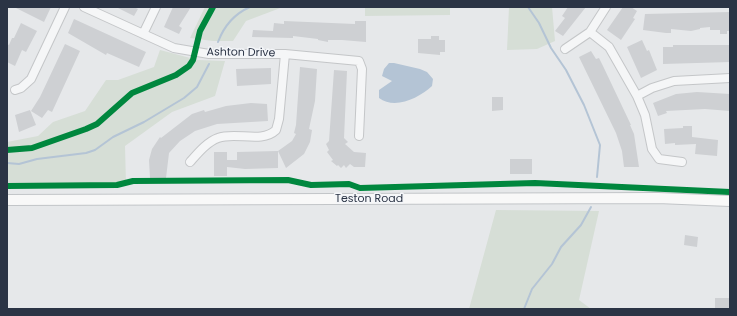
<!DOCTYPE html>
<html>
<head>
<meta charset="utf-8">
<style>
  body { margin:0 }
  #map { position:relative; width:737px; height:316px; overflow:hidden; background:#e6e8ea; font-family:Poppins,sans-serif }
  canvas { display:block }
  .frame { position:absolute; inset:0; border:8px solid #2b3445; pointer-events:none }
</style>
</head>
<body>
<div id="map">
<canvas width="737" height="316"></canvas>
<div class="frame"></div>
</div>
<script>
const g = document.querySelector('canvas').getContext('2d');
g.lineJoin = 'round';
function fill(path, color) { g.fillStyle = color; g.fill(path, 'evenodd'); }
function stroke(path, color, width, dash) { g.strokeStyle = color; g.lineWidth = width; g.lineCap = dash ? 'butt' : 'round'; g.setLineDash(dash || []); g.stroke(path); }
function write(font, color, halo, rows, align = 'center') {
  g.font = font + ' Poppins,sans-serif'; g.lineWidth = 3; g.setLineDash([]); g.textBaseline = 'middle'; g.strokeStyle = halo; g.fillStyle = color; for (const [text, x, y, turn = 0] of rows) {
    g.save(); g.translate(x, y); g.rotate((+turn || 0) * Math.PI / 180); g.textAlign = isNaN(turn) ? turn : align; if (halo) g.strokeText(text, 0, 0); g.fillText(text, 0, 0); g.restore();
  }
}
const green = new Path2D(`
  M 205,7 L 283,7 L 246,21 L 233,41 L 213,41 L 190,38 Z
  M 365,7 L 450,7 L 450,15 L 365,16 Z
  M 509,7 L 552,7 L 555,41 L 537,49 L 507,50 Z
  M 160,50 L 198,60 L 225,61 L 215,96 L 172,112 L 125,146 L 126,184 L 7,187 L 7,142 L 38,136 L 53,122 L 85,111 L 106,80 L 118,80 L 154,67 Z
  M 496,210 L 599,211 L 579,300 L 591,309 L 469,309 Z`);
const water = new Path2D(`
  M 389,63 L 394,63 L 420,69 L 427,72 L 433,79 L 432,86 C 419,98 395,110 379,98 L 379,90 L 392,81 L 382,76 L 384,69 Z`);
const stream = new Path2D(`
  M 516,7 L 522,7
  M 528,7 L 539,23 L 551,48 L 566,70 L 584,105 L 600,145 L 597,177
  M 218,42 C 224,26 234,14 250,7
  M 7,163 L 19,164 L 37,159 L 86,153 L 95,150 L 113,137 L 144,122 L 184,98 L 197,87 L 209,64
  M 524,309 L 532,289 L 552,264 L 561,247 L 581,225 L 591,207`);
const building = new Path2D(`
  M 14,7 L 51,7 L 44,22 Z
  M 116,7 L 134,7 L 138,9 L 134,16 Z
  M 173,7 L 191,7 L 179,26 L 182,28 L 179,34 L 164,27 Z
  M 568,7 L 586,7 L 563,36 L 555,31 L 565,18 L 562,16 Z
  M 623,7 L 631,7 L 637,11 L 633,18 L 635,19 L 621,40 L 607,30 Z
  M 730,12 L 730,31 L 727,31 L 727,34 L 720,34 L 720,30 L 710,30 L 710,27 L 700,28 L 700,29 L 691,31 L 671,29 L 671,33 L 666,33 L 643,30 L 645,14 Z
  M 74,19 L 146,52 L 139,67 L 107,53 L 106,55 L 68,33 Z
  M 284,21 L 355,24 L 355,21 L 366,21 L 366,42 L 342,40 L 328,40 L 328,42 L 318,40 L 318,39 L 293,36 L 293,38 L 252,37 L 253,30 L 273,31 L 274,23 L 284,24 Z
  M 21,23 L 37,31 L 26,52 L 22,50 L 15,66 L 7,62 L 7,44 L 9,45 L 12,38 L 14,38 Z
  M 431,36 L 439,36 L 439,40 L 445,40 L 445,52 L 440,52 L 440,55 L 418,53 L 418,39 L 431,39 Z
  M 642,40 L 647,51 L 649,50 L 657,70 L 641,78 L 627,47 Z
  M 65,44 L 80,51 L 52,112 L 48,110 L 42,118 L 31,111 L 40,97 Z
  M 673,45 L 730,45 L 730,62 L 663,64 L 663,47 L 673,47 Z
  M 591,51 L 596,59 L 599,58 L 603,66 L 631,125 L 630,125 L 634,134 L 639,167 L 624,167 L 622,151 L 616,133 L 579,57 Z
  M 300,67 L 317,69 L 315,101 L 309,129 L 312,130 L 310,142 L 304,154 L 286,168 L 278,151 L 292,141 L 296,134 L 294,133 L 296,125 Z
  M 271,68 L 271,84 L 237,86 L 236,69 Z
  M 334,70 L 347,71 L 344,138 L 348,142 L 345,144 L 354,152 L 366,153 L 365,167 L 354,167 L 350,164 L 346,168 L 344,165 L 341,168 L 338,165 L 337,166 L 331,161 L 333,160 L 327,152 L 329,150 L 326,144 L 329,141 Z
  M 697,92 L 730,94 L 730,111 L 705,109 L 666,111 L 667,113 L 658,116 L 653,103 L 676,94 Z
  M 492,97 L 503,97 L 503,110 L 492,111 Z
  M 251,103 L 267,104 L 268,121 L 217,124 L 195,131 L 180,141 L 169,153 L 166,178 L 150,178 L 149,160 L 152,149 L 160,137 L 161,138 L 192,114 L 204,110 L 205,112 L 226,106 Z
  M 30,110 L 36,125 L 19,132 L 15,115 Z
  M 683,126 L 692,126 L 692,137 L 718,140 L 717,156 L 695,154 L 696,144 L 675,145 L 675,143 L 665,144 L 664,129 L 683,128 Z
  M 278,151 L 278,168 L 245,169 L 227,167 L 227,176 L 214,176 L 214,152 L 227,152 L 227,160 L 237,160 L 237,152 Z
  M 510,159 L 532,159 L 532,174 L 510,174 Z
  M 685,235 L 698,237 L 697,247 L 684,245 Z
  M 715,298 L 730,298 L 730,309 L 715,309 Z`);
const minor = new Path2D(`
  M 84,7 L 174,48 L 209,54 L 285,54 L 359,61 L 362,69 L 359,136
  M 590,32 L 609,47 L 637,96
  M 143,34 L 156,7
  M 565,49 L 590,32 L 606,7
  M 15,90 L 21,88 L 31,79 L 65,7
  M 190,162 C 198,153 207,142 218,138 C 236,131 261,144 276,130 L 279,119 L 285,54
  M 682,162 L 659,159 L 652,149 L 645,115 L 637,96 L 652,88 L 674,81 L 730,78`);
const major = new Path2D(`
  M 7,200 L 658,198 L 730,201`);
const cycleway = new Path2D(`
  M 7,150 L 32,148 L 86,129 L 97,124 L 132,93 L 176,75 L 189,66 L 193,60 L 200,31 L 213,7
  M 7,186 L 117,185 L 133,181 L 288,180 L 311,185 L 349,184 L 360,188 L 535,183 L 730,192`);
const streetNames = [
  ["Ashton Drive",241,53,1],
  ["Teston Road",369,199]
];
fill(green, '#d6ded6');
fill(water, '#b4c4d5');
stroke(stream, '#b4c4d5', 2);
fill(building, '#ced0d3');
stroke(minor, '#c4c6c8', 10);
stroke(major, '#c2c5c8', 12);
stroke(minor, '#f5f6f7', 8);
stroke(major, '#f8f8f8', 10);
stroke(cycleway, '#00873e', 6);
write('11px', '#2b3445', '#f4f6f9', streetNames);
</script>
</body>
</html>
